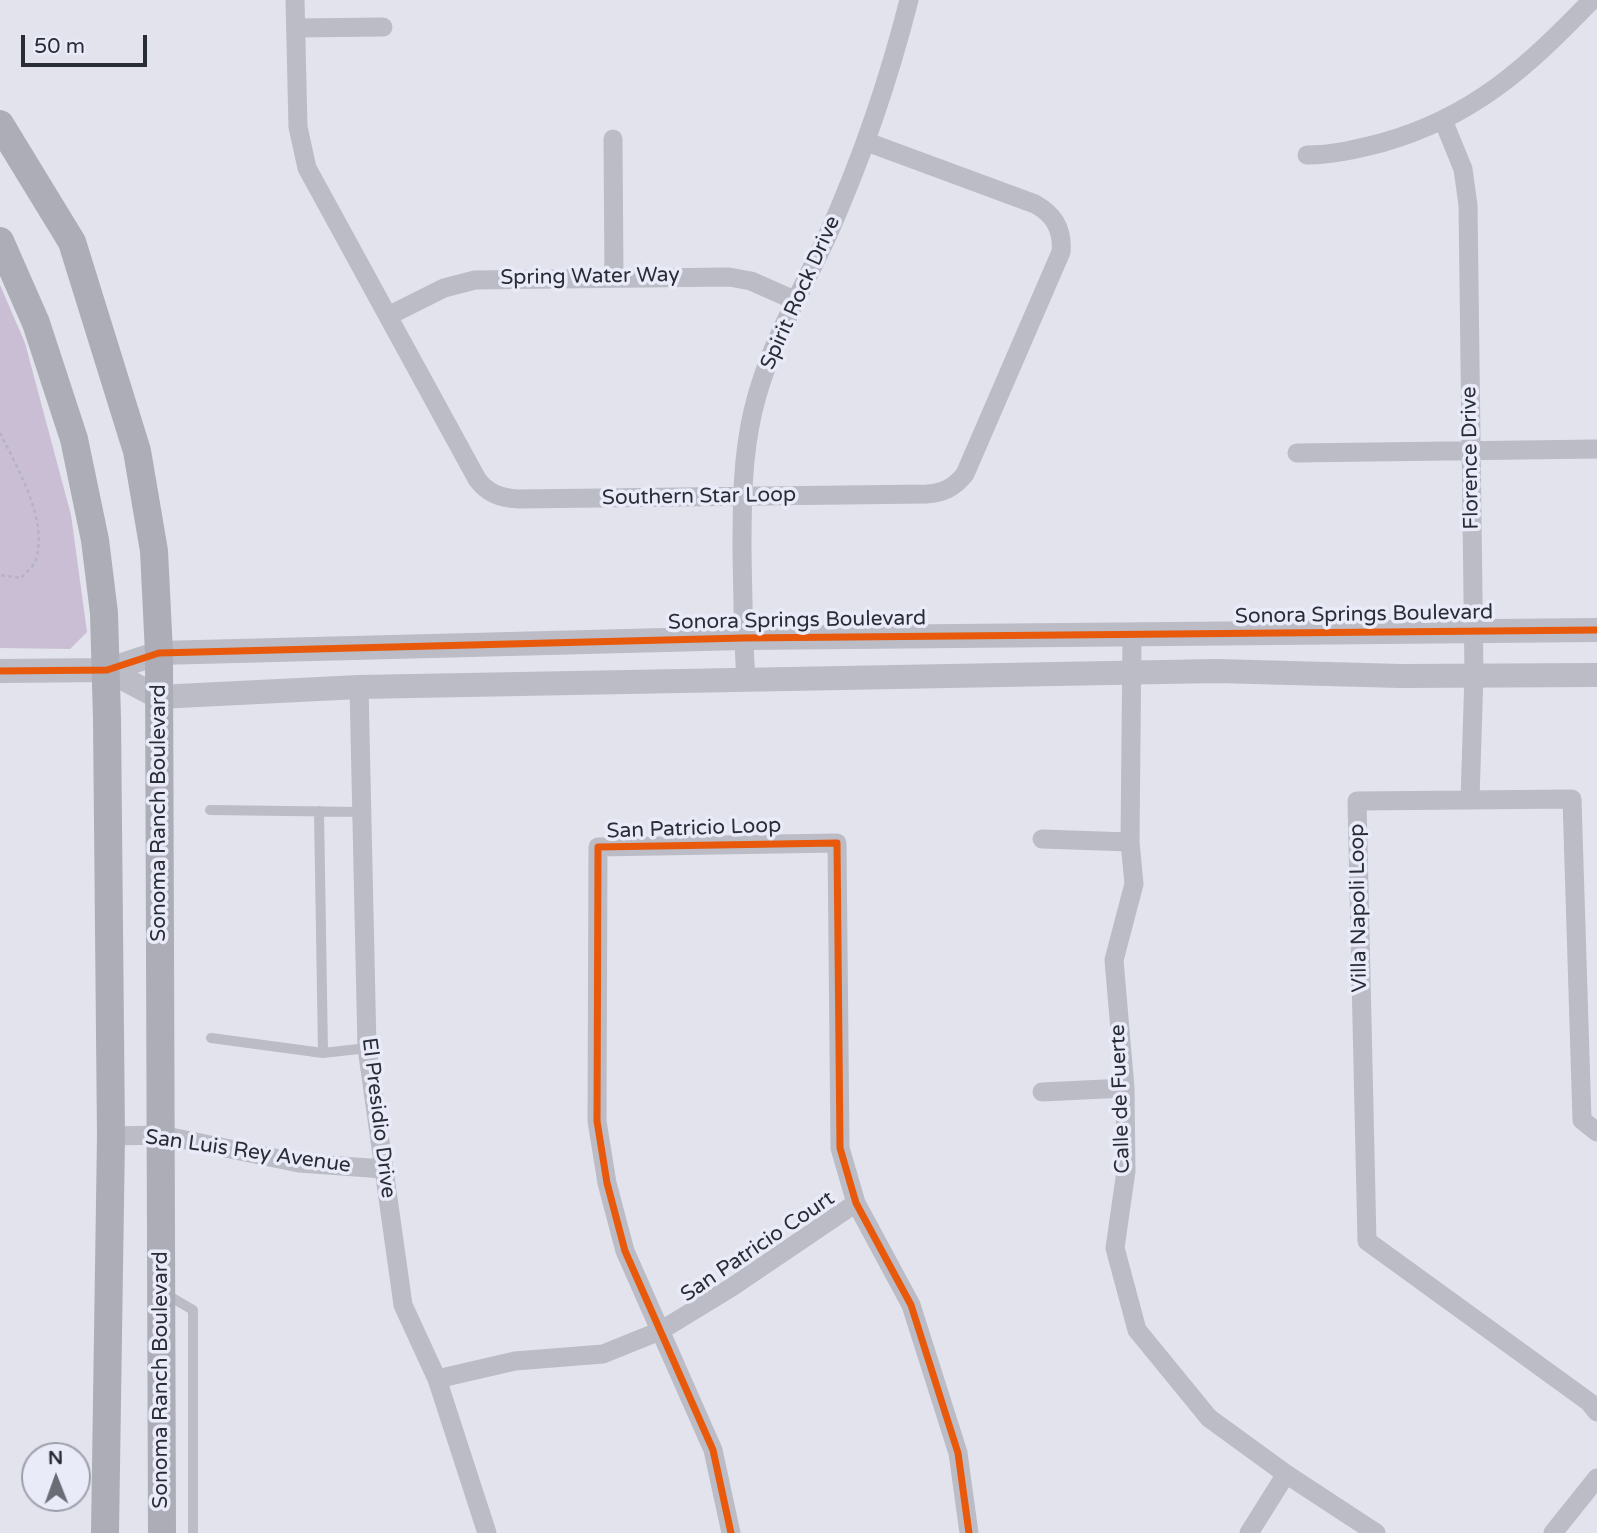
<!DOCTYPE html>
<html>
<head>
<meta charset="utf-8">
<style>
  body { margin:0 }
  #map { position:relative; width:1597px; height:1533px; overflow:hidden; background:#e2e3ed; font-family:"Varela Round",sans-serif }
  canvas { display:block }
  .north { position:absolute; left:21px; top:1442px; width:70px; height:70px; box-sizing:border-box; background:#eaebf9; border:2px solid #9d9fab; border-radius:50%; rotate:359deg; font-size:19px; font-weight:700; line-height:28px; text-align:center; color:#292d36 }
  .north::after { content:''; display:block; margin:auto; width:24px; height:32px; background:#6a6d76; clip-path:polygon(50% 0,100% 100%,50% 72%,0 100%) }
  .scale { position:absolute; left:21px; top:35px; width:126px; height:32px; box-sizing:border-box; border:4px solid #292d36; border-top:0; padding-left:9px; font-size:21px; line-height:24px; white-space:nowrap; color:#292d36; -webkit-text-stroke:5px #eaebf9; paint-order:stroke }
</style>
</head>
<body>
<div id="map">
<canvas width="1597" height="1533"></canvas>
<div class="north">N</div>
<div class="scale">50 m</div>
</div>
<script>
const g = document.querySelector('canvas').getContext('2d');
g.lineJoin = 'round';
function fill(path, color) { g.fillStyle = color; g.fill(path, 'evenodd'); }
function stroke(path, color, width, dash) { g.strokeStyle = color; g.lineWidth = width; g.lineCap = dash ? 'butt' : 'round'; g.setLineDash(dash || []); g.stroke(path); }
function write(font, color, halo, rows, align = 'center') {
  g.font = font + ' "Varela Round",sans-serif'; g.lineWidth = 7; g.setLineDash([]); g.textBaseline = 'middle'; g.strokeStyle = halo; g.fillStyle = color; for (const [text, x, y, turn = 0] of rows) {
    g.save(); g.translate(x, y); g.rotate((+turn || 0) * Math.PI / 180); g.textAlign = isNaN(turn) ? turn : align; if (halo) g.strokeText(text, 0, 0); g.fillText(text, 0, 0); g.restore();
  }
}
const green = new Path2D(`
  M 0,285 L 25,343 L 71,515 L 87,632 L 70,649 L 0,648 Z`);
const path = new Path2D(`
  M 0,433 C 17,467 50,523 35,562 C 32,568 25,573 21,578 L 0,575`);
const service = new Path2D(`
  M 210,810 L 362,812
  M 319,811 L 323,1053 L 367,1048
  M 211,1038 L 323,1053
  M 164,1293 L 193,1310 L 193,1533`);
const minor = new Path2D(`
  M 295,0 L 298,127 L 307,168 L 477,479 C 487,493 500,498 518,499 L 926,494 C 943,493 954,488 965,474 L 1061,252 C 1063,230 1055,215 1035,204 L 867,142
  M 296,28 L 383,27
  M 1443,120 L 1463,169 L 1468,205 L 1474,674 L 1470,800
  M 613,139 L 614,277
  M 1307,155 C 1333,155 1357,149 1381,143 C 1474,117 1527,67 1592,0
  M 388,316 L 444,288 L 475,280 L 729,277 L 751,281 L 794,300
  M 1297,453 L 1597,449
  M 1132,635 L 1130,842 L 1134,884 L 1114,960 L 1125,1088 L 1126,1171 L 1115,1248 L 1137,1330 L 1209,1418 L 1286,1474 L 1376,1533
  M 746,680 C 743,638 743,596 742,553 C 742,505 742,458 753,411 C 769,343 802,292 830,230 C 863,155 889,79 909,0
  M 359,687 L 367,1048 L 403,1305 L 437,1379 L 487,1533
  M 1042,839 L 1130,842
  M 1042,1092 L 1125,1088
  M 1597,1132 L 1582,1120 L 1572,799 L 1357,801 L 1367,1241 L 1589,1402 L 1597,1412
  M 111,1136 L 161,1135 L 299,1163 L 384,1169
  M 437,1379 L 515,1361 L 603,1354 L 660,1331 L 732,1287 L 856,1203
  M 731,1533 L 713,1450 L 625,1251 L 607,1183 L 597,1121 L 598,847 L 837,843 L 840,1148 L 856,1203 L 911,1305 L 958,1453 L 969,1533
  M 1249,1533 L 1286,1474
  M 1553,1533 L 1597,1478`);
const tertiary = new Path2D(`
  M 107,670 L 158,697 L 359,687 L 1217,671 L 1401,676 L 1597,675
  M 0,671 L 107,670 L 159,653 L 743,638 L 1597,630`);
const secondary = new Path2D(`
  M 0,124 L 72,242 L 137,451 L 154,551 L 159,653 L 162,1533
  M 0,241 L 36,323 L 74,439 L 95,540 L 104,613 L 107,719 L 111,1136 L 105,1533`);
const cycleway = new Path2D(`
  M 0,671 L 107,670 L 159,653 L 743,638 L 1597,630
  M 731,1533 L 713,1450 L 625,1251 L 607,1183 L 597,1121 L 598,847 L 837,843 L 840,1148 L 856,1203 L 911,1305 L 958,1453 L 969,1533`);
const streetNames = [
  ["Spring Water Way",590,277,-1],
  ["Spirit Rock Drive",801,293,-66],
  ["Florence Drive",1471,458,-91],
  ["Southern Star Loop",699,497,-1],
  ["Sonora Springs Boulevard",1364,615,-1],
  ["Sonora Springs Boulevard",797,621,-1],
  ["Sonoma Ranch Boulevard",159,813,-90],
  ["San Patricio Loop",694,829,-2],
  ["Villa Napoli Loop",1359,908,-91],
  ["Calle de Fuerte",1121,1099,-92],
  ["El Presidio Drive",378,1118,83],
  ["San Luis Rey Avenue",248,1152,8],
  ["San Patricio Court",758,1247,-34],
  ["Sonoma Ranch Boulevard",161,1380,-90]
];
fill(green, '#cabed4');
stroke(path, '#b3b4bd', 2.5, [3.5, 3.5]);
stroke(service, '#bbbcc5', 10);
stroke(minor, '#bbbcc5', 19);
stroke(tertiary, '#bbbcc5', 24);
stroke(secondary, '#acadb6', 28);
stroke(cycleway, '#e8590c', 7);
write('21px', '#292d36', '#eaebf9', streetNames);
</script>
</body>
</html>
